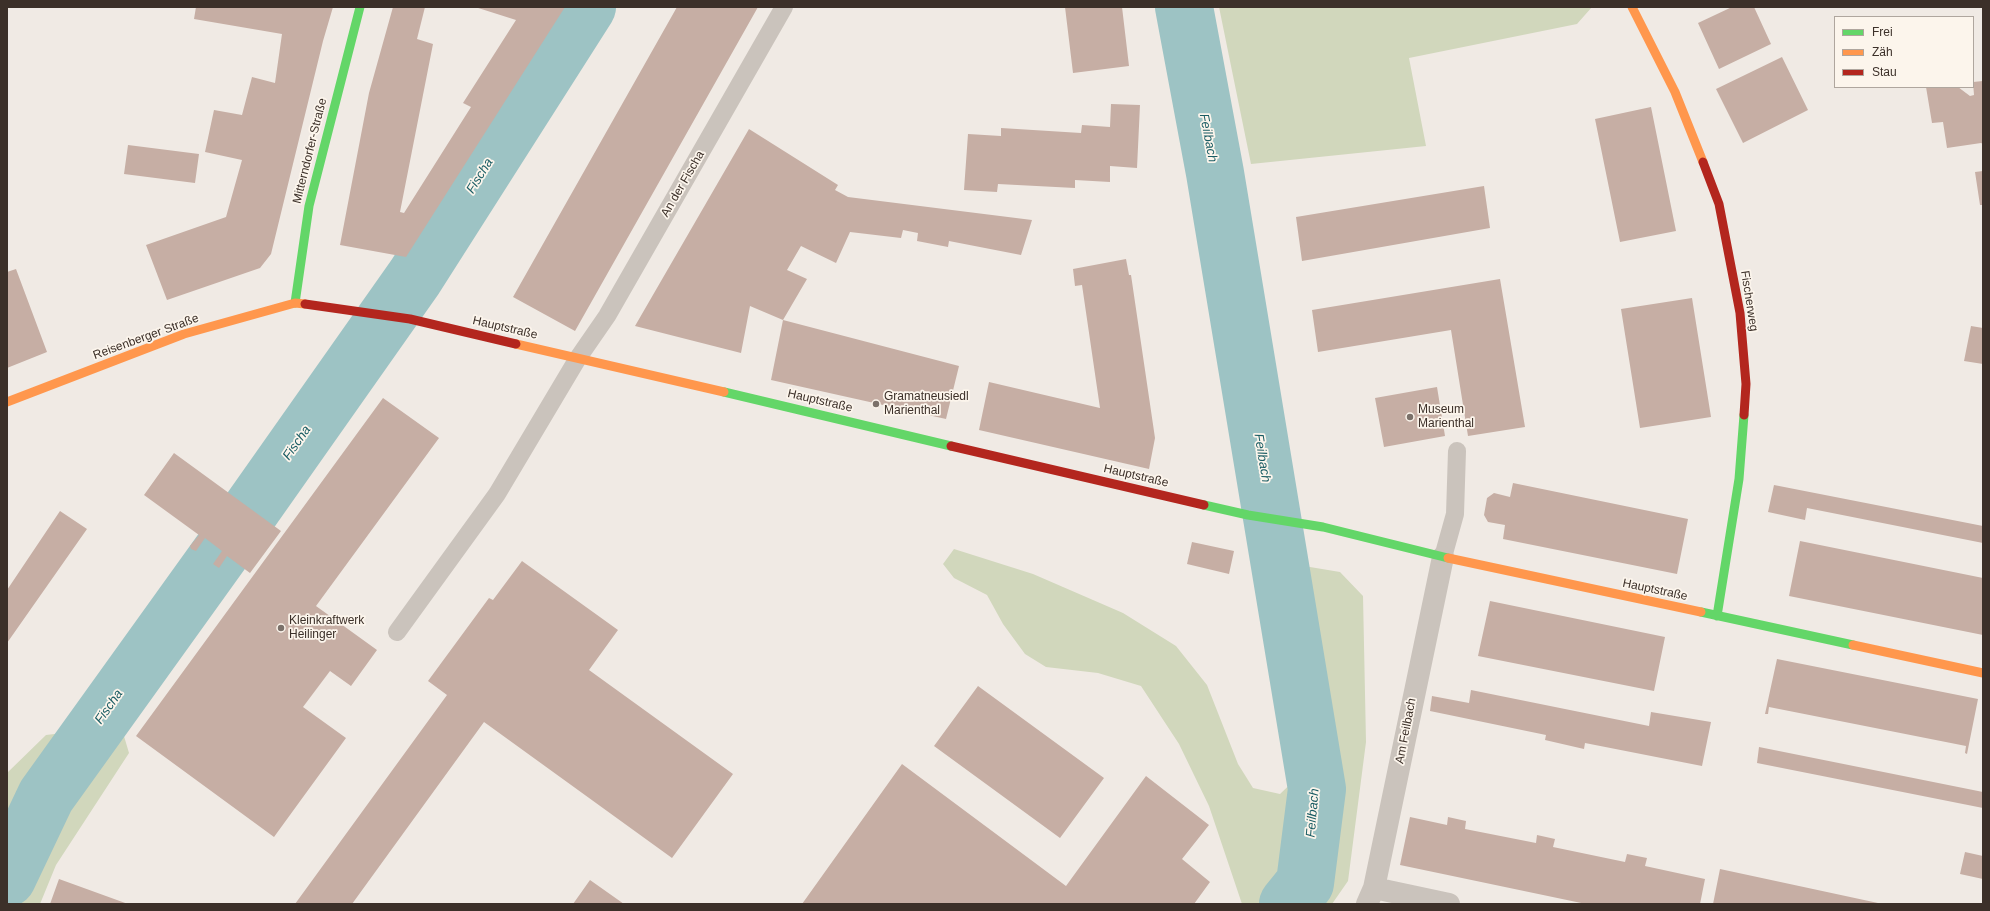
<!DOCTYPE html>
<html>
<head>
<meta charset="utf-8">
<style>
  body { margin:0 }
  #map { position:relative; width:1990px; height:911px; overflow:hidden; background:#f0eae4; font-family:Arial,sans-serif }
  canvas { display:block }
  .frame { position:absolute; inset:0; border:8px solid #3c3029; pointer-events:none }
  .legend { position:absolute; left:1834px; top:16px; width:140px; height:72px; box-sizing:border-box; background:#fcf5ec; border:1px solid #afa69e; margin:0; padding:5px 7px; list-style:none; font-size:12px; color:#3c3029 }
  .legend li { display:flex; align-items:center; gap:8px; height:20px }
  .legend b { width:20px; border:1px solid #afa69e }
</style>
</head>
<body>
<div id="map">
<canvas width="1990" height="911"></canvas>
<div class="frame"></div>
<ul class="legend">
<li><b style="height:5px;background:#63d668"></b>Frei</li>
<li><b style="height:5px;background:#ff974d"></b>Zäh</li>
<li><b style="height:5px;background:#b3261e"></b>Stau</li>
</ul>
</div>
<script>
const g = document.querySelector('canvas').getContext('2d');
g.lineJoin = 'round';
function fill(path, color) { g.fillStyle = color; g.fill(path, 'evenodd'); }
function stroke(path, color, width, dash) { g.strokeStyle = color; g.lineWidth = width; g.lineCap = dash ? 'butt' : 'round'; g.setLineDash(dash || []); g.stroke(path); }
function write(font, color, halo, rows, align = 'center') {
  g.font = font + ' Arial,sans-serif'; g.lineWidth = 3.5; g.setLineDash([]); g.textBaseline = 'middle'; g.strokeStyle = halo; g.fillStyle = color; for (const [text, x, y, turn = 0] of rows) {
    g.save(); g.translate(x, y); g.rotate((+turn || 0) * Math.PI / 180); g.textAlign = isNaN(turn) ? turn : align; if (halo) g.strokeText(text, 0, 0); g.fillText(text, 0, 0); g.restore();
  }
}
const green = new Path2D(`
  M 1219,7 L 1592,7 L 1577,24 L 1409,58 L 1426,146 L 1251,164 Z
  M 954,549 L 1033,574 L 1123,613 L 1176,646 L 1207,685 L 1238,764 L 1253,788 L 1280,794 L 1303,772 L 1296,728 L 1256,558 L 1340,572 L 1363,596 L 1366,742 L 1348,881 L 1332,904 L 1242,904 L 1209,806 L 1179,744 L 1141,686 L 1098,673 L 1046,667 L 1025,654 L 1003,624 L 987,595 L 954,578 L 943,564 Z
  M 121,726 L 129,753 L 56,865 L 40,904 L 7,904 L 7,773 L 46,735 Z`);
const river = new Path2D(`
  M 1184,7 L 1215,173 L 1317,789 L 1305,883 L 1288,904
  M 7,878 L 46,796 L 222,551 L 415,277 L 587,7`);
const building = new Path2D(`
  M 196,7 L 333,7 L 323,41 L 271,254 L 260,268 L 167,300 L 146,245 L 226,217 L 242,160 L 205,152 L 214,110 L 242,115 L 252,77 L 275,83 L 282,34 L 194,19 Z
  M 393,7 L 425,7 L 417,39 L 433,44 L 400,212 L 404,213 L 471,107 L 463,103 L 516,20 L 475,7 L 565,7 L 406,257 L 340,245 L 369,93 Z
  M 677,7 L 758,7 L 575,331 L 513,297 Z
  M 1065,7 L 1122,7 L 1129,66 L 1073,73 Z
  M 1732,7 L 1754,7 L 1771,44 L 1719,69 L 1698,23 Z
  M 1782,57 L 1808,110 L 1743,143 L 1716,89 Z
  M 1983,81 L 1983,144 L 1981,143 L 1947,148 L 1943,122 L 1932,123 L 1926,87 L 1958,87 L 1970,96 L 1974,95 L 1973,82 Z
  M 1111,104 L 1140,105 L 1137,168 L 1110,166 L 1110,182 L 1075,180 L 1075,188 L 998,184 L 997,192 L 964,190 L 968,134 L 1001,136 L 1001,128 L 1081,133 L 1082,125 L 1110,127 Z
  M 1651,107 L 1676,231 L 1620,242 L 1595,119 Z
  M 749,129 L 838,185 L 835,190 L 848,197 L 1032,220 L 1021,255 L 949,241 L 948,247 L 917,241 L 918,233 L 903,230 L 901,238 L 850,232 L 836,263 L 801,246 L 787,270 L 807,279 L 783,320 L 959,366 L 946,419 L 771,380 L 783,320 L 750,306 L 741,353 L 635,326 Z
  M 128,145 L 199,154 L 195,183 L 124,174 Z
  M 1983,171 L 1983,205 L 1980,205 L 1975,172 Z
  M 1484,186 L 1490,228 L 1302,261 L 1296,217 Z
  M 1126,259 L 1129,275 L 1131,275 L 1155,438 L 1149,469 L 979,430 L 989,382 L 1100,408 L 1082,285 L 1075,286 L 1073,269 Z
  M 16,269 L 47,352 L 7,368 L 7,272 Z
  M 1500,279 L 1525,427 L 1468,436 L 1451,330 L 1318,352 L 1312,310 Z
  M 1692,298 L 1711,417 L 1640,428 L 1621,309 Z
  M 1971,326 L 1983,328 L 1983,364 L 1964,361 Z
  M 1437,387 L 1445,436 L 1384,447 L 1375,398 Z
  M 383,398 L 439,438 L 316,606 L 377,650 L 351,686 L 330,671 L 303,707 L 346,738 L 274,837 L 136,736 Z
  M 174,453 L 281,531 L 250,573 L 227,556 L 219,568 L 213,564 L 222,551 L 205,538 L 196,551 L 191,549 L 190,546 L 199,535 L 144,495 Z
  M 1513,483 L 1688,519 L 1677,574 L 1503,539 L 1505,525 L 1488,522 L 1484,515 L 1487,498 L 1494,493 L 1510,497 Z
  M 1774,485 L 1983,526 L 1983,543 L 1807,508 L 1805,520 L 1768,512 Z
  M 60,511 L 87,529 L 7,643 L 7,590 Z
  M 1800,541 L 1983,578 L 1983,635 L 1789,596 Z
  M 1192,542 L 1234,551 L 1229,574 L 1187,564 Z
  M 522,561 L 618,630 L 589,670 L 733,774 L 672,858 L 484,722 L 352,904 L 295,904 L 447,695 L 428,681 L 489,598 L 493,600 Z
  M 1490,601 L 1665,637 L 1654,691 L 1478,656 Z
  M 1777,659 L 1978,699 L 1967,754 L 1965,753 L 1966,746 L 1769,707 L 1768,714 L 1765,714 Z
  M 978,686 L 1104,778 L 1060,838 L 934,746 Z
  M 1471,690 L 1649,726 L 1651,712 L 1711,722 L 1702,766 L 1585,743 L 1584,749 L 1545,740 L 1546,735 L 1430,711 L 1432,696 L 1469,703 Z
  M 1759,747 L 1983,792 L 1983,808 L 1757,763 Z
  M 902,764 L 1066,886 L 1146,776 L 1209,825 L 1182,859 L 1210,882 L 1194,904 L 802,904 Z
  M 1410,817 L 1447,825 L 1448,817 L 1466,821 L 1465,829 L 1536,843 L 1537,835 L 1555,839 L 1553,847 L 1625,862 L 1627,854 L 1647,858 L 1645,866 L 1705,879 L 1700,904 L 1586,904 L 1400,865 Z
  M 1965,852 L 1983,856 L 1983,879 L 1960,874 Z
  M 1720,869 L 1878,903 L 1878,904 L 1713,904 Z
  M 59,879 L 128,904 L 50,904 Z
  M 590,880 L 624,904 L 573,904 Z`);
const lane = new Path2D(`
  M 1443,557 L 1455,514 L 1457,451
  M 397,632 L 497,494 L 578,358 L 607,316 L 784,7`);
const street = new Path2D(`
  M 1374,888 L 1449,904
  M 1367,904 L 1374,888 L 1443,557`);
const fast = new Path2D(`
  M 295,303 L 309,206 L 360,7
  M 724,392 L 951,446
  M 1204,505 L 1248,515 L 1323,527 L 1448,558
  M 1701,612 L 1853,645
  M 1717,616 L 1739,479 L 1744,415`);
const slow = new Path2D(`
  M 1632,7 L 1675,92 L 1703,162
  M 516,344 L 724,392
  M 7,402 L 184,334 L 295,303 L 305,304
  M 1448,558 L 1701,612
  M 1853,645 L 1983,673`);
const jam = new Path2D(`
  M 1703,162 L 1719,204 L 1740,313 L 1746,384 L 1744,415
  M 305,304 L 410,319 L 516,344
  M 951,446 L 1204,505`);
const markers = [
  [876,404,4,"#7b716a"],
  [1410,417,4,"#7b716a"],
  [281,628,4,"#7b716a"]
];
const streetNames = [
  ["Mitterndorfer-Straße",310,151,-76],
  ["An der Fischa",683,184,-60],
  ["Fischerweg",1749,301,81],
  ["Hauptstraße",505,328,13],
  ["Reisenberger Straße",146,337,-20],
  ["Hauptstraße",820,401,13],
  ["Hauptstraße",1136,476,13],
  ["Hauptstraße",1655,590,12],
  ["Am Feilbach",1406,731,-79]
];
const poiNames = [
  ["Gramatneusiedl",884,397],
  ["Marienthal",884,411],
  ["Museum",1418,410],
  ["Marienthal",1418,424],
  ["Kleinkraftwerk",289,621],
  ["Heilinger",289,635]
];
const waterNames = [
  ["Feilbach",1208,138,79],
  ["Fischa",480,176,-58],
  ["Fischa",297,443,-55],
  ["Feilbach",1262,458,81],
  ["Fischa",109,707,-55],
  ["Feilbach",1313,813,-85]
];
fill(green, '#d1d7bc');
stroke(river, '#9dc3c4', 58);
fill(building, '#c6aea4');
stroke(lane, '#cac3bc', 18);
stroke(street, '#cac3bc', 22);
stroke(fast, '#63d668', 9);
stroke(slow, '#ff974d', 9);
stroke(jam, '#b3261e', 9);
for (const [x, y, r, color] of markers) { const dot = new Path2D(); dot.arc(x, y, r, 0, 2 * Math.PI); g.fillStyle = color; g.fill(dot); stroke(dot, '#fcf5ec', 1.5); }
write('12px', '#3c3029', '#fcf5ec', streetNames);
write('12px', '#3c3029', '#fcf5ec', poiNames, 'left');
write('italic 13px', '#195c63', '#fcf5ec', waterNames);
</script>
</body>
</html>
